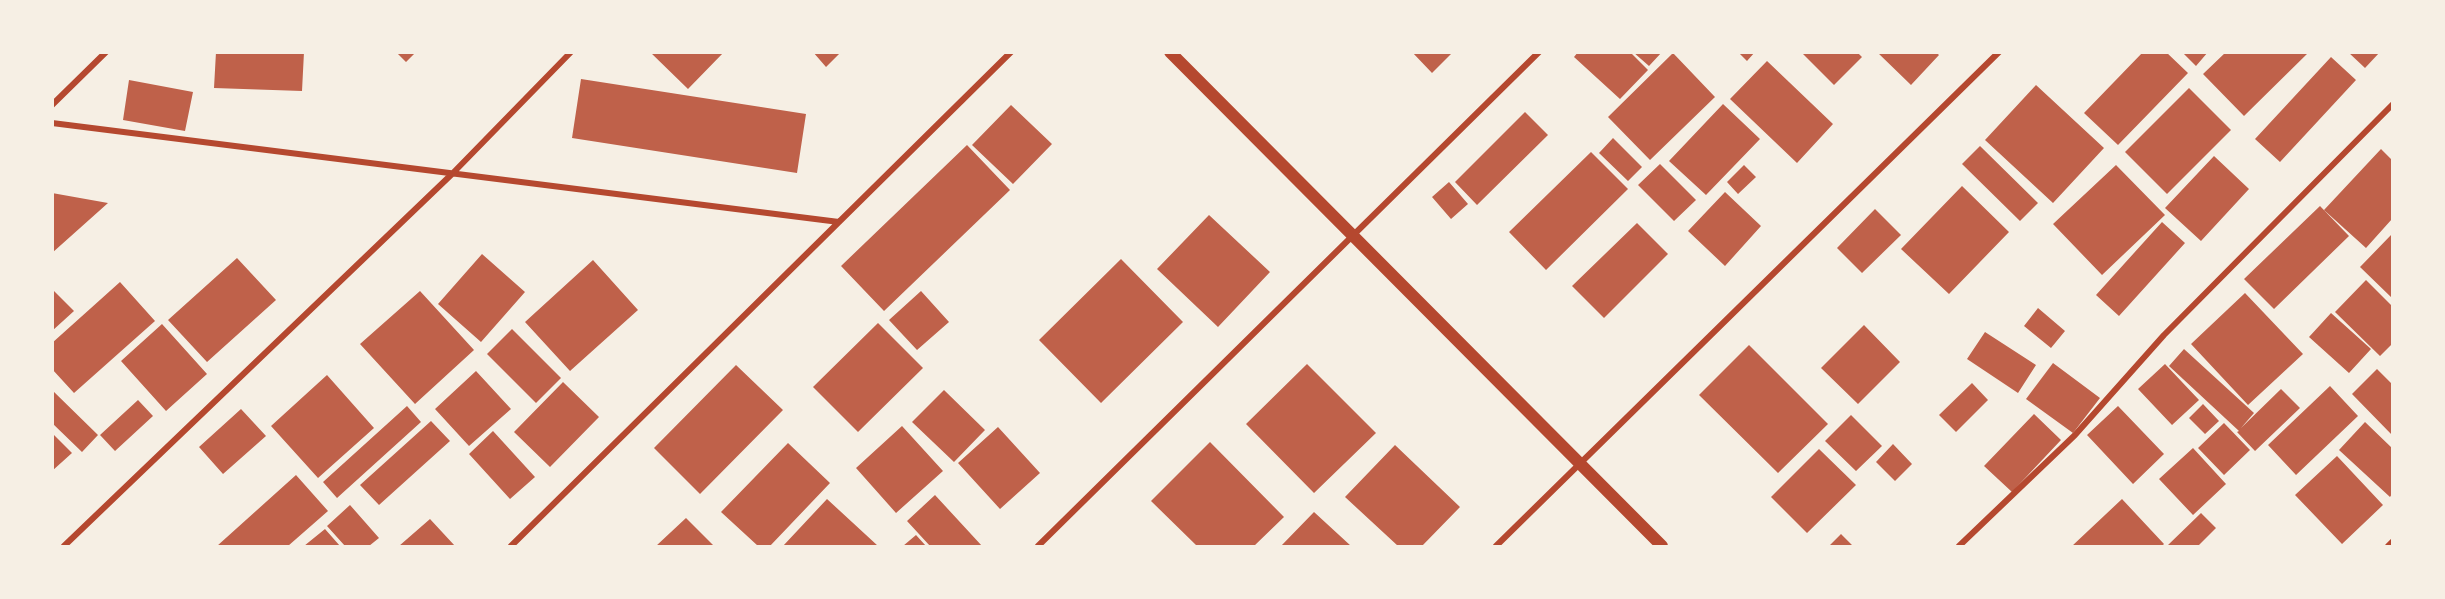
<!DOCTYPE html>
<html>
<head>
<meta charset="utf-8">
<style>
  body { margin:0 }
  #map { position:relative; width:2445px; height:599px; overflow:hidden; background:#f6efe4; font-family:"DM Sans",sans-serif }
  canvas { display:block }
  .frame { position:absolute; inset:0; border:54px solid #f6efe4; pointer-events:none }
</style>
</head>
<body>
<div id="map">
<canvas width="2445" height="599"></canvas>
<div class="frame"></div>
</div>
<script>
const g = document.querySelector('canvas').getContext('2d');
g.lineJoin = 'round';
function fill(path, color) { g.fillStyle = color; g.fill(path, 'evenodd'); }
function stroke(path, color, width, dash) { g.strokeStyle = color; g.lineWidth = width; g.lineCap = dash ? 'butt' : 'round'; g.setLineDash(dash || []); g.stroke(path); }
const building = new Path2D(`
  M 216,52 L 304,52 L 302,91 L 214,88 Z
  M 396,52 L 416,52 L 406,62 Z
  M 650,52 L 724,52 L 688,89 Z
  M 813,52 L 841,52 L 826,67 Z
  M 1412,52 L 1453,52 L 1432,73 Z
  M 1578,52 L 1630,52 L 1648,70 L 1620,99 L 1574,57 Z
  M 1633,52 L 1662,52 L 1649,66 Z
  M 1738,52 L 1755,52 L 1747,61 Z
  M 1801,52 L 1857,52 L 1862,57 L 1834,85 Z
  M 1877,52 L 1936,52 L 1939,55 L 1911,85 Z
  M 2143,52 L 2166,52 L 2188,73 L 2118,145 L 2084,113 Z
  M 2182,52 L 2208,52 L 2196,66 Z
  M 2226,52 L 2309,52 L 2244,116 L 2203,74 Z
  M 2348,52 L 2380,52 L 2365,68 Z
  M 1673,53 L 1715,97 L 1650,160 L 1608,117 Z
  M 2331,57 L 2356,80 L 2280,162 L 2255,139 Z
  M 1767,61 L 1833,124 L 1797,163 L 1730,99 Z
  M 581,79 L 806,114 L 797,173 L 572,138 Z
  M 129,80 L 193,92 L 185,131 L 123,120 Z
  M 2036,85 L 2104,148 L 2053,203 L 1985,140 Z
  M 2189,88 L 2231,130 L 2167,194 L 2125,152 Z
  M 1723,104 L 1760,139 L 1706,195 L 1669,161 Z
  M 1011,105 L 1052,144 L 1013,184 L 972,145 Z
  M 1525,112 L 1548,135 L 1477,205 L 1455,182 Z
  M 1613,138 L 1642,167 L 1628,181 L 1599,153 Z
  M 967,145 L 1010,190 L 884,311 L 841,266 Z
  M 1980,146 L 2038,203 L 2020,221 L 1962,164 Z
  M 2381,149 L 2392,160 L 2392,219 L 2366,248 L 2324,210 Z
  M 1591,152 L 1628,189 L 1546,270 L 1509,232 Z
  M 2214,156 L 2249,189 L 2201,241 L 2165,208 Z
  M 1660,164 L 1696,200 L 1674,221 L 1638,185 Z
  M 1744,165 L 1756,177 L 1738,194 L 1727,182 Z
  M 2116,165 L 2165,215 L 2102,275 L 2053,224 Z
  M 1449,182 L 1468,204 L 1451,219 L 1432,197 Z
  M 1962,186 L 2009,232 L 1949,294 L 1901,249 Z
  M 1725,192 L 1761,226 L 1725,266 L 1688,231 Z
  M 52,193 L 108,203 L 52,253 Z
  M 2320,206 L 2349,236 L 2274,309 L 2244,279 Z
  M 1875,209 L 1901,235 L 1862,273 L 1837,248 Z
  M 1209,215 L 1270,272 L 1218,327 L 1157,269 Z
  M 2162,222 L 2185,243 L 2119,316 L 2096,295 Z
  M 1637,223 L 1668,254 L 1604,318 L 1572,286 Z
  M 2392,234 L 2392,298 L 2360,267 Z
  M 482,254 L 525,292 L 481,342 L 438,304 Z
  M 237,258 L 276,300 L 207,362 L 168,320 Z
  M 1121,259 L 1183,322 L 1101,403 L 1039,340 Z
  M 593,260 L 638,310 L 570,371 L 525,322 Z
  M 2366,280 L 2392,306 L 2392,344 L 2380,356 L 2335,312 Z
  M 120,282 L 155,321 L 74,393 L 52,369 L 52,343 Z
  M 52,289 L 74,311 L 52,331 Z
  M 420,291 L 474,350 L 415,404 L 360,344 Z
  M 921,291 L 949,322 L 917,350 L 889,320 Z
  M 2245,293 L 2303,354 L 2248,405 L 2191,344 Z
  M 2038,308 L 2065,331 L 2051,348 L 2024,326 Z
  M 2331,313 L 2371,349 L 2349,373 L 2309,337 Z
  M 878,323 L 923,368 L 858,432 L 813,387 Z
  M 162,324 L 207,374 L 166,411 L 121,361 Z
  M 1864,325 L 1900,362 L 1858,404 L 1821,368 Z
  M 512,329 L 561,378 L 536,403 L 487,354 Z
  M 1985,332 L 2036,365 L 2018,393 L 1967,359 Z
  M 1749,345 L 1828,424 L 1778,473 L 1699,395 Z
  M 2184,349 L 2254,413 L 2241,428 L 2281,389 L 2300,408 L 2255,451 L 2237,432 L 2239,431 L 2169,366 Z
  M 2053,363 L 2100,398 L 2073,433 L 2026,399 Z
  M 1307,364 L 1376,433 L 1314,493 L 1246,424 Z
  M 2165,364 L 2199,400 L 2172,425 L 2138,389 Z
  M 736,365 L 783,410 L 700,494 L 654,448 Z
  M 2377,369 L 2392,384 L 2392,435 L 2352,394 Z
  M 476,371 L 511,409 L 469,446 L 435,409 Z
  M 327,375 L 374,428 L 318,478 L 271,426 Z
  M 563,382 L 599,417 L 550,467 L 514,432 Z
  M 1972,383 L 1988,400 L 1956,432 L 1939,415 Z
  M 2330,386 L 2358,416 L 2296,475 L 2268,445 Z
  M 52,390 L 98,435 L 82,452 L 52,423 Z
  M 944,390 L 985,430 L 954,462 L 912,422 Z
  M 138,400 L 153,416 L 115,451 L 100,435 Z
  M 2203,404 L 2219,421 L 2205,434 L 2189,418 Z
  M 407,406 L 421,422 L 337,498 L 323,482 Z
  M 2118,406 L 2164,454 L 2133,484 L 2087,435 Z
  M 241,409 L 266,436 L 223,474 L 199,447 Z
  M 2034,414 L 2061,440 L 2012,492 L 1984,466 Z
  M 1851,415 L 1882,446 L 1856,471 L 1825,441 Z
  M 431,421 L 450,441 L 379,505 L 360,485 Z
  M 2365,422 L 2392,448 L 2392,494 L 2390,497 L 2339,450 Z
  M 2224,423 L 2250,450 L 2224,475 L 2198,448 Z
  M 902,426 L 943,471 L 896,513 L 856,468 Z
  M 998,427 L 1040,473 L 1000,509 L 958,463 Z
  M 493,431 L 535,477 L 510,499 L 469,454 Z
  M 52,433 L 72,453 L 52,471 Z
  M 1210,442 L 1284,517 L 1254,546 L 1197,546 L 1151,501 Z
  M 788,443 L 830,483 L 770,546 L 758,546 L 721,512 Z
  M 1893,444 L 1912,464 L 1895,481 L 1876,462 Z
  M 1395,445 L 1460,507 L 1422,546 L 1398,546 L 1345,497 Z
  M 2193,448 L 2226,484 L 2193,515 L 2159,479 Z
  M 1819,449 L 1856,485 L 1807,533 L 1771,497 Z
  M 2337,456 L 2383,505 L 2342,544 L 2295,495 Z
  M 296,475 L 328,511 L 288,546 L 217,546 Z
  M 935,495 L 982,546 L 930,546 L 907,521 Z
  M 827,499 L 878,546 L 783,546 Z
  M 2122,499 L 2164,544 L 2162,546 L 2072,546 Z
  M 350,505 L 379,538 L 369,546 L 345,546 L 327,526 Z
  M 1314,512 L 1351,546 L 1281,546 Z
  M 2201,513 L 2216,528 L 2198,546 L 2167,546 Z
  M 686,518 L 714,546 L 656,546 Z
  M 430,519 L 455,546 L 399,546 Z
  M 325,529 L 340,546 L 304,546 Z
  M 1841,534 L 1853,546 L 1829,546 Z
  M 916,535 L 926,546 L 903,546 Z`);
const minor = new Path2D(`
  M 52,105 L 106,52
  M 52,123 L 839,222
  M 64,546 L 452,174 L 571,52
  M 511,546 L 1011,52
  M 1038,546 L 1539,52
  M 1496,546 L 1999,52
  M 1959,546 L 2075,435 L 2164,335 L 2392,105
  M 2388,546 L 2392,542`);
const secondary = new Path2D(`
  M 1170,52 L 1662,546`);
fill(building, '#bf614a');
stroke(minor, '#b5482f', 6);
stroke(secondary, '#b5482f', 12);
</script>
</body>
</html>
